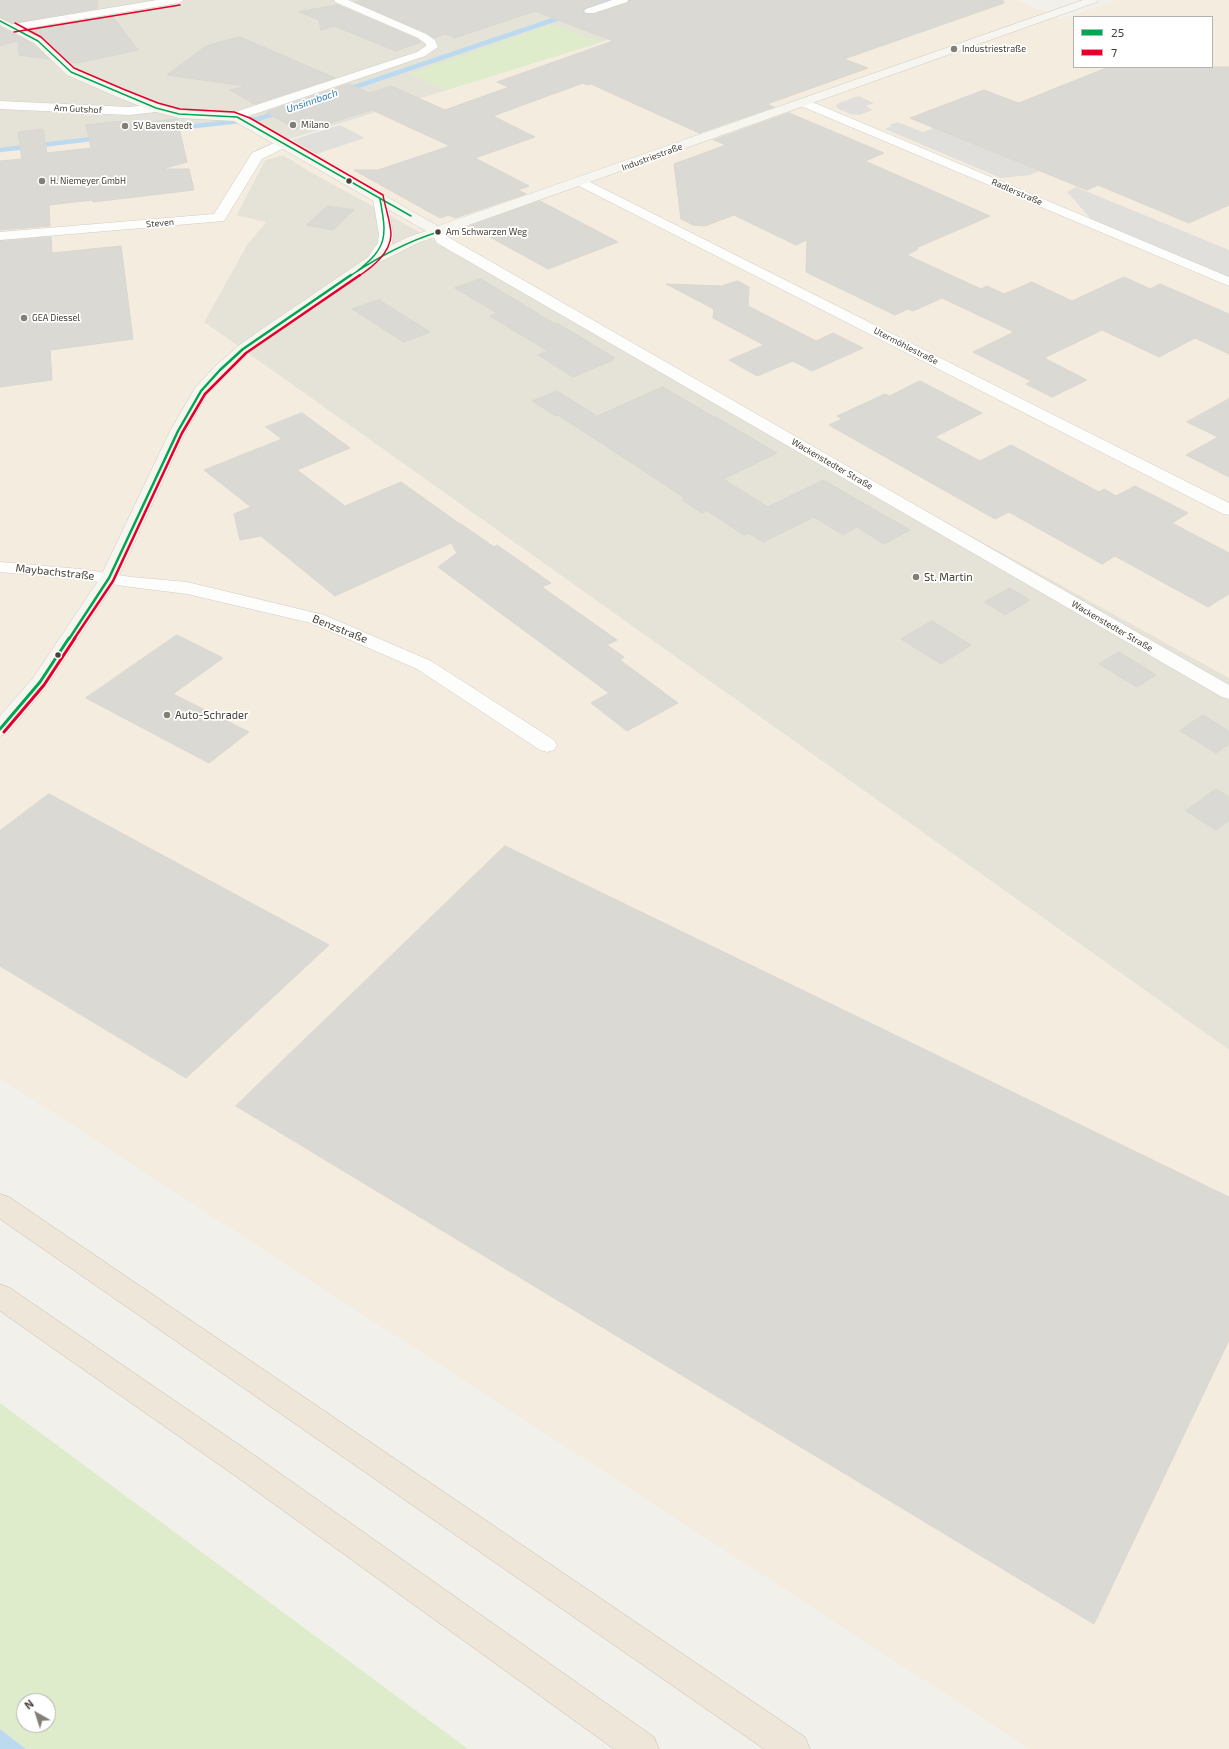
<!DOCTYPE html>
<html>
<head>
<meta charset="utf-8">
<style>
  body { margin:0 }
  #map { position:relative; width:1229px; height:1749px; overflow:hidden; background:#f1f0eb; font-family:"Exo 2",sans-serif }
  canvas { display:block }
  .legend { position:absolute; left:1073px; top:16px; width:140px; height:52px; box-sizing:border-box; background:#fff; border:1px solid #b6b3af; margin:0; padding:5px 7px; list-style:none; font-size:12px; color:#484137 }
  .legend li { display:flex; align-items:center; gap:8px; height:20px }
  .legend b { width:20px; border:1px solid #b6b3af }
  .north { position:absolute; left:16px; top:1693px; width:40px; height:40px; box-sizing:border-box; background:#fff; border:1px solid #b6b3af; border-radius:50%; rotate:321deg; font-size:11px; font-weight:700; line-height:16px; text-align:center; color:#484137 }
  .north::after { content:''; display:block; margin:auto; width:14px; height:18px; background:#837e76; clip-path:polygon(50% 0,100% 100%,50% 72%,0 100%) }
</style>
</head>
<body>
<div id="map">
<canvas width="1229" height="1749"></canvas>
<ul class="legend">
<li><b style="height:5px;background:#00a651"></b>25</li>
<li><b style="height:5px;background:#e4002b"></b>7</li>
</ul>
<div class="north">N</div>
</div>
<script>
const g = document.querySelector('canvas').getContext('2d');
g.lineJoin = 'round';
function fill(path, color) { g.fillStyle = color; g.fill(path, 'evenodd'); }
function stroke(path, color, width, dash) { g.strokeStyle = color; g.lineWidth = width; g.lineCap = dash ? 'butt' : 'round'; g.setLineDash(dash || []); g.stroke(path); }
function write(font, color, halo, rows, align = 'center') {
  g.font = font + ' "Exo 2",sans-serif'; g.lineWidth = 3.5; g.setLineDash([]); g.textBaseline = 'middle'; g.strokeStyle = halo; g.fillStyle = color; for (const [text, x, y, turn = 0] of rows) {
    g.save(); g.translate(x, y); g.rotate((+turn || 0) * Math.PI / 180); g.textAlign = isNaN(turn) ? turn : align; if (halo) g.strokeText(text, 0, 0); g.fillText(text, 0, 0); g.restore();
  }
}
const residential = new Path2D(`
  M 0,0 L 744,0 L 700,8 L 602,42 L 271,145 L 0,151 Z
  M 283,155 L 309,171 L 1229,677 L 1229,1050 L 204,322 L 248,243 L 266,222 L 236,216 L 265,160 Z`);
const commercial = new Path2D(`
  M 744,0 L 1017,0 L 1062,19 L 1118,0 L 1229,0 L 1229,678 L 309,171 L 284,155 L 265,160 L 236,215 L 266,222 L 248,243 L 204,322 L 1229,1050 L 1229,1749 L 1030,1749 L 0,1078 L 0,151 L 237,122 L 283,143 L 447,90 L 602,42 L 700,8 ZM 1074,17 L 1212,17 L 1212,67 L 1074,67 Z`);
const green = new Path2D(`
  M 552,24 L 602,42 L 447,90 L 409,74 Z
  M 0,1403 L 468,1749 L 26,1749 L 0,1729 ZM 24,1701 L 48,1701 L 48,1725 L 24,1725 Z`);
const parking = new Path2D(`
  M 858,96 L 874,103 L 866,106 L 873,110 L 859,115 L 850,114 L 837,108 L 836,106 L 839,103 Z
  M 897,122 L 923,132 L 934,128 L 1039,171 L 1030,175 L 1001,178 L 885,129 L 892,126 L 889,125 Z
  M 340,125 L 365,138 L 316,154 L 292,140 Z
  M 1076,187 L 1229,250 L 1229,278 L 1091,219 L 1067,192 Z`);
const water = new Path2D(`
  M 0,1729 L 26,1749 L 0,1749 Z`);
const stream = new Path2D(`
  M 346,90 L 612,0
  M 169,129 L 258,119 L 280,112
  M 0,150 L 100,138`);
const building = new Path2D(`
  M 0,0 L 97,0 L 98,8 L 13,23 L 0,17 Z
  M 364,0 L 607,0 L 585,8 L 582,11 L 586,14 L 594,14 L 627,3 L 629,0 L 1003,0 L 1004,3 L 844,59 L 868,68 L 767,104 L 774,107 L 699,133 L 591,84 L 587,85 L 583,83 L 493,116 L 535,137 L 475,158 L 529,186 L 518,190 L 526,194 L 455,218 L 449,215 L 440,218 L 354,170 L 378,170 L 450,146 L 372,110 L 324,125 L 319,123 L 296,129 L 266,112 L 349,84 L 370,93 L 391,86 L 445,110 L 509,87 L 497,82 L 613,41 L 535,11 L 455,38 L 445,34 L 434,38 L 427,33 L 355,2 Z
  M 337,5 L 417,39 L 421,42 L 396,51 L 334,26 L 321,30 L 319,20 L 299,12 Z
  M 112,16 L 138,50 L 77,63 L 70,62 L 43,38 L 27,30 Z
  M 0,27 L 33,44 L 49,59 L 19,55 L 18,41 L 0,46 Z
  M 240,37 L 335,78 L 254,104 L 230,90 L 246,86 L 167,75 L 206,46 Z
  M 1109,67 L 1229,67 L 1229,205 L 1189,223 L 1098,185 L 1087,190 L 910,118 L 984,90 L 1018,103 Z
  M 789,113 L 884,153 L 865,161 L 990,216 L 916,248 L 918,249 L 907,255 L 981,289 L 987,286 L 1004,294 L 1032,282 L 1072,301 L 1124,277 L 1150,289 L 1160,284 L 1229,314 L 1229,354 L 1195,338 L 1159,357 L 1102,330 L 1044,358 L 1087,380 L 1052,397 L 1026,384 L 1031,381 L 973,352 L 1014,332 L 942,298 L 913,311 L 908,309 L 895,315 L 806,272 L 807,240 L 796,245 L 734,215 L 705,226 L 693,225 L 681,219 L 674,164 L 726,145 L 714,140 Z
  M 175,119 L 177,119 L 187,162 L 162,169 L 189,169 L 194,190 L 93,202 L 93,200 L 49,205 L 50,226 L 0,230 L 0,161 L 22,159 L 18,132 L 43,129 L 47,153 L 91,148 L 86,125 L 121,121 L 122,125 Z
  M 540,201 L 618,242 L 548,269 L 470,226 Z
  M 328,206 L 354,210 L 333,230 L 307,225 Z
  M 51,237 L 52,253 L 121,246 L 133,339 L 50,350 L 52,380 L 0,387 L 0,241 Z
  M 481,279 L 555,324 L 557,323 L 615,358 L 612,359 L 613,360 L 573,377 L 538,355 L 548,351 L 490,316 L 497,313 L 455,288 Z
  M 738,281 L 749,287 L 748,306 L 816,341 L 833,333 L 863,348 L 812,371 L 793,361 L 757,376 L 729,360 L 764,345 L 713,318 L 714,309 L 666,284 L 721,286 Z
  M 379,300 L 430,332 L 404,342 L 352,309 Z
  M 920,381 L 982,413 L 935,437 L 980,461 L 1011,445 L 1099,492 L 1104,489 L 1116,496 L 1135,486 L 1188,513 L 1172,523 L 1229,553 L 1229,594 L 1208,607 L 1115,556 L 1102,564 L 1009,512 L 995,519 L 829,425 L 842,419 L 837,416 L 885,394 L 889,396 Z
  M 663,387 L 714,417 L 716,417 L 777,453 L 723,479 L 768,507 L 823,480 L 910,530 L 884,544 L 857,527 L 843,535 L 814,517 L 763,542 L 748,533 L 744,535 L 706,510 L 702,513 L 682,500 L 685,498 L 618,454 L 558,415 L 556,416 L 532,401 L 557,391 L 597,416 Z
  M 1229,399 L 1229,477 L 1186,455 L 1218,437 L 1187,422 Z
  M 302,413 L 350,448 L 297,470 L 345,506 L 401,482 L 460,524 L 461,524 L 494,547 L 497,545 L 551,583 L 542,587 L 617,640 L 607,645 L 624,657 L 620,660 L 678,703 L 627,731 L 591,703 L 609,693 L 438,567 L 457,553 L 451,543 L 335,596 L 261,536 L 240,540 L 234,514 L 251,507 L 204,470 L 282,439 L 266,427 Z
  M 1010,588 L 1030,600 L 1005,615 L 985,602 Z
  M 932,621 L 971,645 L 941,664 L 901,639 Z
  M 177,635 L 223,658 L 173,694 L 249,732 L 209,763 L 86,698 Z
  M 1119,652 L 1156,675 L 1137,687 L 1099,664 Z
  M 1203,715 L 1229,731 L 1229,744 L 1216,753 L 1180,731 Z
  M 1216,789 L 1229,797 L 1229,821 L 1216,830 L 1186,811 Z
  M 49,794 L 329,945 L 186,1078 L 0,966 L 0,831 Z
  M 505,846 L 1229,1197 L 1229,1340 L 1094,1624 L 236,1106 Z`);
const street = new Path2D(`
  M 157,0 L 184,0 L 179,3 L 34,27 L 13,30 L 7,27 L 13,24 Z
  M 334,0 L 348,0 L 426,34 L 435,40 L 438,47 L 425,56 L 237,120 L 229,120 L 227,117 L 229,114 L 417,52 L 426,46 L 426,44 L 418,38 L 335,2 Z
  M 612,0 L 628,0 L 627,2 L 594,13 L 586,13 L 584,11 L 586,9 Z
  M 805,99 L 1229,277 L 1229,286 L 801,106 L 799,103 L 801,100 Z
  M 0,101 L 129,107 L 156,104 L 160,105 L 162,108 L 160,111 L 156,112 L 129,115 L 0,109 Z
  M 283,139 L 288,140 L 289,143 L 288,146 L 262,159 L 224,221 L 0,240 L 0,232 L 214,214 L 252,153 Z
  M 582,178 L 1229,503 L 1229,515 L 1223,514 L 577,185 L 575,182 L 577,179 Z
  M 380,195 L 385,196 L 387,199 L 393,234 L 392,243 L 378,263 L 373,264 L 368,263 L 366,260 L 378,243 L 379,234 L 373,199 L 375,196 Z
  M 438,228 L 443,229 L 448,237 L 1229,685 L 1229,699 L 1222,697 L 437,243 L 431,232 L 433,229 Z
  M 0,562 L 80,569 L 131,577 L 187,582 L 324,615 L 431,661 L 554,740 L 557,745 L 554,750 L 547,752 L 540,750 L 417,669 L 311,623 L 187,594 L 131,587 L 80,579 L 0,572 Z`);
const secondary = new Path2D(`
  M 1083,0 L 1098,0 L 1097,2 L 418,243 L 378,263 L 248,352 L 226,373 L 208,393 L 186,431 L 118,578 L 47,686 L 7,734 L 0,736 L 0,716 L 33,678 L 100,578 L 170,431 L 195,388 L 214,367 L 238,346 L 265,327 L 368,257 L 408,237 L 426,231 L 234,121 L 179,118 L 152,111 L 117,97 L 67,75 L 34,43 L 0,25 L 0,18 L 42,39 L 75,69 L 125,91 L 160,105 L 179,110 L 241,114 L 438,226 Z`);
const highway = new Path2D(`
  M 0,1194 L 9,1197 L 805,1737 L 810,1749 L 764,1749 L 0,1219 Z
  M 0,1284 L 10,1288 L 254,1455 L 654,1737 L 659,1749 L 614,1749 L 234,1475 L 0,1311 Z`);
const bus1Far2 = new Path2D(`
  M 0,21 L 38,41 L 71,72 L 156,108 L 179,114 L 237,117 L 411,216
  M 356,272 C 388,247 387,237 380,199
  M 350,276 C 378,257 406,242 438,232`);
const bus1Far1 = new Path2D(`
  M 69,639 L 109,578 L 178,431 L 201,391 L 220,370 L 243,349 L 351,275`);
const bus1 = new Path2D(`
  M 0,729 L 40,682 L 69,638`);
const bus2Far2 = new Path2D(`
  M 15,23 L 41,37 L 74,68 L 123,89 L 158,103 L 180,109 L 234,112 L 250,118 L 383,195 C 385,207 391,223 391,235 C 390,254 372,267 359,276
  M 14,32 L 180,5`);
const bus2Far1 = new Path2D(`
  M 74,639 L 113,581 L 182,433 L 205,394 L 246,353 L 360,275`);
const bus2 = new Path2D(`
  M 4,732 L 44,685 L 75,638`);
const markers = [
  [954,49,4,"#837e76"],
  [293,125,4,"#837e76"],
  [125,126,4,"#837e76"],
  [42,181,4,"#837e76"],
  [349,181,3.5,"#484137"],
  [438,232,3.5,"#484137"],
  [24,318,4,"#837e76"],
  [916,577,4,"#837e76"],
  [58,655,3.5,"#484137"],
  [167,715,4,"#837e76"]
];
const farPoinames = [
  ["Industriestraße",962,49],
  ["Milano",301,125],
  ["SV Bavenstedt",133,126],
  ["H. Niemeyer GmbH",50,181],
  ["GEA Diessel",32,318]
];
const farStreetnames = [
  ["Am Gutshof",78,109,3],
  ["Industriestraße",652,157,-20],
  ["Radlerstraße",1017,192,23],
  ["Steven",160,223,-5],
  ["Utermöhlestraße",906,346,27],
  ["Wackenstedter Straße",832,464,30],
  ["Wackenstedter Straße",1112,626,30]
];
const farBusnames = [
  ["Am Schwarzen Weg",446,232]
];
const farWaternames = [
  ["Unsinnbach",312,101,-19]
];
const streetNames = [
  ["Maybachstraße",55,572,6],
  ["Benzstraße",340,629,22]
];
const poiNames = [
  ["St. Martin",924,577],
  ["Auto-Schrader",175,715]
];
fill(residential, '#e5e2d8');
fill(commercial, '#f4ecde');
fill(green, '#deeccb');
fill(parking, '#e1dfdb');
fill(water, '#bcdaef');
stroke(stream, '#bcdaef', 4.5);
fill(building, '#dbd9d4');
stroke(building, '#dad7d1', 1);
stroke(street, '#cfcec9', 1);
stroke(secondary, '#d0cdc2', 1);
stroke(highway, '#c9bda6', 1);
fill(street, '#fdfdfc');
fill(secondary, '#f7f5ef');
fill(highway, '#ede6d9');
stroke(bus1Far2, '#00a651', 1.5);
stroke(bus1Far1, '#00a651', 2.5);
stroke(bus1, '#00a651', 3);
stroke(bus2Far2, '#e4002b', 1.5);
stroke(bus2Far1, '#e4002b', 2.5);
stroke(bus2, '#e4002b', 3);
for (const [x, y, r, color] of markers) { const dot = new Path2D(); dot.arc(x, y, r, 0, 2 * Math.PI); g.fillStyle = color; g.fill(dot); stroke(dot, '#fff', 1.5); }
write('9px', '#484137', '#fff', farPoinames, 'left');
write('9px', '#484137', '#fff', farStreetnames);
write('9px', '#484137', '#fff', farBusnames, 'left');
write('italic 10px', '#2f7bb5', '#fff', farWaternames);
write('11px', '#484137', '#fff', streetNames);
write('11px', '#484137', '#fff', poiNames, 'left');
</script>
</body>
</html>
